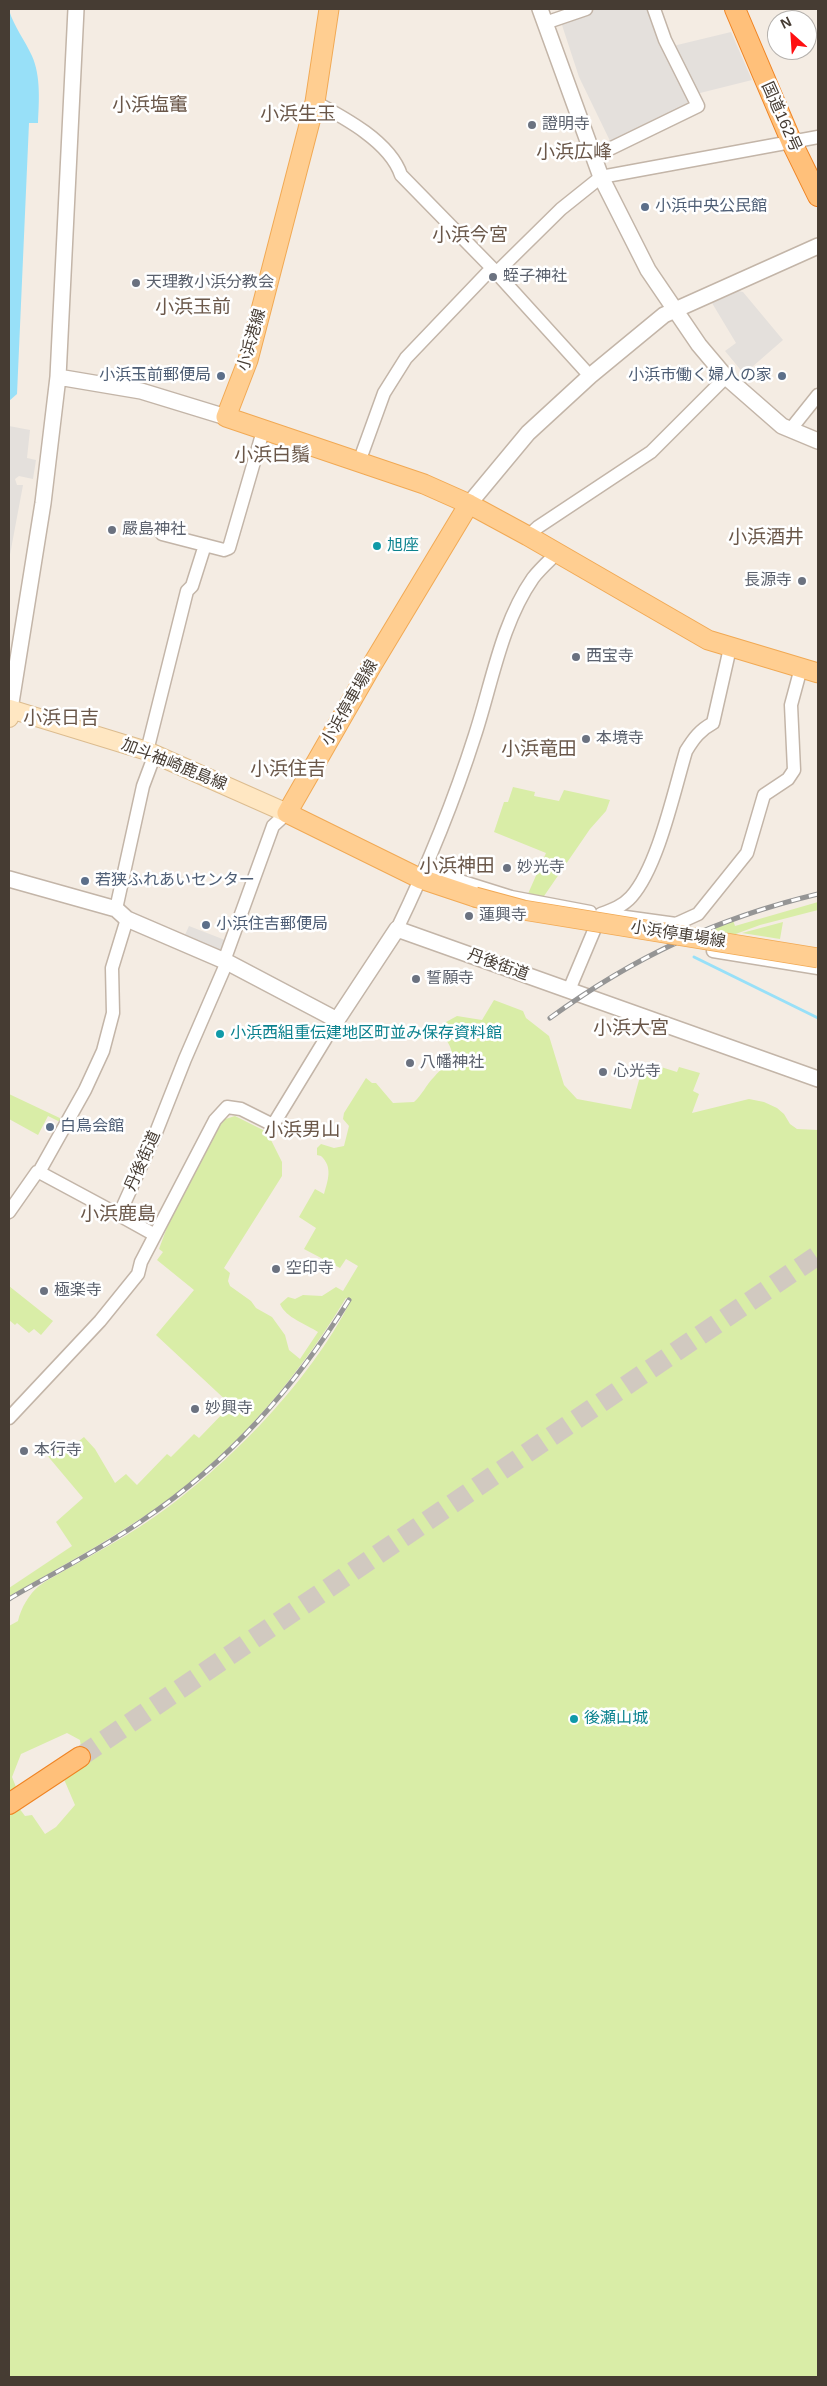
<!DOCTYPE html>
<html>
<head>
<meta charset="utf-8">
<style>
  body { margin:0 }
  #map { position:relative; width:827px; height:2386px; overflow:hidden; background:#f4ece3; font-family:Arial,sans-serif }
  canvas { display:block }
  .frame { position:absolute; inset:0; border:10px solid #463c33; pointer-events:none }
  .north { position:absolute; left:767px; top:10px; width:50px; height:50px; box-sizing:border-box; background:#fff; border:1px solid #b5b1ad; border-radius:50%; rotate:334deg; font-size:14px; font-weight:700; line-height:20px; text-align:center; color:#463c33 }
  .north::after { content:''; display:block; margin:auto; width:18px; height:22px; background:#ff0f11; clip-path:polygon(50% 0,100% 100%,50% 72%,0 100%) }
</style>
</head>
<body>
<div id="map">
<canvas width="827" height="2386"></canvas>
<div class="frame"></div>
<div class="north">N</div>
</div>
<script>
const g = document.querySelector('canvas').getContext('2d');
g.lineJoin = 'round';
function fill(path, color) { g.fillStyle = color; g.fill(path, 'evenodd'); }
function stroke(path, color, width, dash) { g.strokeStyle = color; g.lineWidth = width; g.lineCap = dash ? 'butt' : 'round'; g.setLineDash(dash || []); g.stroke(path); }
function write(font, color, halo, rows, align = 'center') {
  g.font = font + ' Arial,"Noto Sans JP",sans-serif'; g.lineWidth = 5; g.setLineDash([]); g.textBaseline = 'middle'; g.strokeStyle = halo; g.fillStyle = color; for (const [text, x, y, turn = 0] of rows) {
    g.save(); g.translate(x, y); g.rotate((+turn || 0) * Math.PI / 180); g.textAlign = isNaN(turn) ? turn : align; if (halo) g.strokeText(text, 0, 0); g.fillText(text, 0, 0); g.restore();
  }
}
const green = new Path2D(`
  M 513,787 L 535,792 L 534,796 L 559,801 L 564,790 L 610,800 L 606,811 L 590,829 L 542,899 L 527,896 L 546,853 L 494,832 L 504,802 L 508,802 Z
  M 818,902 L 818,910 L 760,925 L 733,935 L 707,931 L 733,920 L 735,926 Z
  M 783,922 L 780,939 L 742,933 Z
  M 494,1000 L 523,1011 L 526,1018 L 549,1036 L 564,1085 L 577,1099 L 631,1109 L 641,1073 L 656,1077 L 661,1067 L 677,1072 L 679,1067 L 700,1073 L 693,1091 L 699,1094 L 692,1113 L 749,1099 L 764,1102 L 777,1108 L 784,1114 L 790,1124 L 797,1129 L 818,1130 L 818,2377 L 9,2377 L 9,1815 L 19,1808 L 25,1816 L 32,1815 L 45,1834 L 56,1827 L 75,1805 L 63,1777 L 83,1762 L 80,1740 L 67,1733 L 21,1754 L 12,1777 L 16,1787 L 9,1792 L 9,1626 L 18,1621 C 21,1608 29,1594 39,1586 C 48,1579 59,1574 69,1568 C 94,1554 120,1540 144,1524 C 220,1474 310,1383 351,1300 L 346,1298 C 293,1385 226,1463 140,1519 C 98,1547 52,1571 9,1597 L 9,1588 L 72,1546 L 56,1522 L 83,1498 L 46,1454 L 59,1443 L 66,1451 L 84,1437 L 95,1449 L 115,1483 L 126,1474 L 137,1485 L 167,1454 L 171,1457 L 194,1434 L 199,1438 L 231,1405 L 156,1335 L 194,1290 L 157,1260 L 163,1252 L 159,1249 L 173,1211 L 219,1121 L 235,1116 L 267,1132 L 282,1162 L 282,1176 L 224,1268 L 230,1273 L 228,1281 L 230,1286 L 251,1301 L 256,1308 L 272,1317 L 285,1335 L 289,1350 L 300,1359 L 318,1332 C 306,1324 286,1318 280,1304 L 288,1297 L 295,1299 L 303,1295 L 322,1296 L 336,1287 L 343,1291 L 358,1266 L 346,1259 L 340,1268 L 304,1249 L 316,1228 L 299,1217 L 315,1189 L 324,1194 C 328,1180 333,1167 321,1156 L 317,1155 L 317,1148 L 321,1144 L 334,1148 L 344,1146 L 349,1126 L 343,1119 L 344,1113 L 366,1078 L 372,1083 L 376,1083 L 393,1103 L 414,1102 C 422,1095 426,1085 434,1077 C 450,1059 460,1059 443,1035 L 446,1022 L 457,1016 L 482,1020 Z
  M 9,1094 L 64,1120 L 62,1123 L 48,1116 L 38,1135 L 9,1119 Z
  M 9,1286 L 53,1321 L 41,1335 L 34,1329 L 29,1333 L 17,1323 L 15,1325 L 9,1320 Z`);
const parking = new Path2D(`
  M 597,9 L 649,9 L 690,103 L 686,107 L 611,143 L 579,77 L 561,22 Z
  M 731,32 L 752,80 L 696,94 L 673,46 Z
  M 738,291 L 743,292 L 783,340 L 744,374 L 725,351 L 736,343 L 712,303 Z
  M 9,426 L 30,430 L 27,458 L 36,460 L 33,479 L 19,476 L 15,479 L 17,485 L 23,485 L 9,560 Z
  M 189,926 L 225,940 L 220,951 L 184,937 Z`);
const water = new Path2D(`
  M 9,10 C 14,27 25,40 32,56 C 41,76 39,102 38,123 L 29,123 L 17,394 L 9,401 Z`);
const stream = new Path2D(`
  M 694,957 L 818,1018`);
const trunkTunnel = new Path2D(`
  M 80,1757 L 818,1255`);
const minor = new Path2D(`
  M 545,23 L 586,9
  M 315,102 C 345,118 390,142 401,175 L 492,268 L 590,376
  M 593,157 L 698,106 L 665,40 L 654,9
  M 496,273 L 561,209 L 601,177 L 818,137
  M 790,430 L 818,395
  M 359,462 L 384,393 L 406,358 L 492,268
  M 162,534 L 224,550 L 229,548 L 263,431
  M 528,536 L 538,527 L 651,452 L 726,377
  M 147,751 L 187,591 L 192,586 L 205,545
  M 425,870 L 511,897 L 590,912
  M 116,909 L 143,786 L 155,754
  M 618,916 L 676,924 L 698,914 L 747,853 L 764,795 L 788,779 L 794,770 L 791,705 L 801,668
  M 397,929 C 427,867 454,801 475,735 C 492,683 501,624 533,578 C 540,569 549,561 557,553
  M 727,944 L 713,951 L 818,968
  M 224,961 L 273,826 L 287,813
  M 569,990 L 601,914 C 612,910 623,906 631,897 C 658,867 674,791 686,751 C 694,738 700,730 713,723 L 730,648
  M 9,1212 L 37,1172
  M 119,1215 L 39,1172 L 85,1090 L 103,1051 L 113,1013 L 112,968 L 127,919
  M 155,1235 L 119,1215 L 155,1135 L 185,1059 L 227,962
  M 9,1418 L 100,1321 L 138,1274 L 141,1262 L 215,1120 L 227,1107 L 241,1109 L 273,1125 L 337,1020`);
const tertiary = new Path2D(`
  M 540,9 L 601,177 L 648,270 L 699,345 L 726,377 L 782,426 L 818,441
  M 58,377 L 141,391 L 226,417
  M 469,504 L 528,433 L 590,376 L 664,315 L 818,246
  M 10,709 L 43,503 L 58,377 L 76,9
  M 9,879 L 116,909 L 127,919 L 227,962 L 337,1020 L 397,929 L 818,1079`);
const secondary = new Path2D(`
  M 9,718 L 10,709 L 147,751 L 287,813`);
const primary = new Path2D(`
  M 329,9 L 315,102 L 248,360 L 226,417 L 424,484 L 469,504 L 528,536 L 708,640 L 818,673
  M 469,504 L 372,665 L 287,813 L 421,879 L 475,897`);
const trunk = new Path2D(`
  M 735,9 L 792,143 L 818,196
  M 9,1804 L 80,1757`);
const rail = new Path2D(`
  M 550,1018 C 634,957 717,918 818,894
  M 9,1599 C 53,1573 100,1550 143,1520 C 229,1462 294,1388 349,1300`);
const primaryBridge = new Path2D(`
  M 475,897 L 523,910 L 818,958`);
const markers = [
  [532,125,5,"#6b7280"],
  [645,207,5,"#5c6f8a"],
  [493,277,5,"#6b7280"],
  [136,283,5,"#6b7280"],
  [221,376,5,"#5c6f8a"],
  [782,376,5,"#5c6f8a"],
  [112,530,5,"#6b7280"],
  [377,546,5,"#0f9aa8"],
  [802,581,5,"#6b7280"],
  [576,657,5,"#6b7280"],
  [586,739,5,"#6b7280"],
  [507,868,5,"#6b7280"],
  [85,881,5,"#5c6f8a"],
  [469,916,5,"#6b7280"],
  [206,925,5,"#5c6f8a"],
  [416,979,5,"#6b7280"],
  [220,1034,5,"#0f9aa8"],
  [410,1063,5,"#6b7280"],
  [603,1072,5,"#6b7280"],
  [50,1127,5,"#5c6f8a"],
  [276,1269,5,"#6b7280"],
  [44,1291,5,"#6b7280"],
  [195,1409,5,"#6b7280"],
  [24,1451,5,"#6b7280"],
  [574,1719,5,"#0f9aa8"]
];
const streetNames = [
  ["国道162号",781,117,66],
  ["小浜港線",252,340,-74],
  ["小浜停車場線",350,703,-60],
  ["加斗袖崎鹿島線",174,765,22],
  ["小浜停車場線",678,935,9],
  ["丹後街道",498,965,20],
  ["丹後街道",143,1161,-66]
];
const worshipNames = [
  ["證明寺",542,125],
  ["蛭子神社",503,277],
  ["天理教小浜分教会",146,283],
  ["嚴島神社",122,530],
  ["長源寺",792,581,"right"],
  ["西宝寺",586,657],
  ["本境寺",596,739],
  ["妙光寺",517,868],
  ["蓮興寺",479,916],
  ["誓願寺",426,979],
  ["八幡神社",420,1063],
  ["心光寺",613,1072],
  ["空印寺",286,1269],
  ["極楽寺",54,1291],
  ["妙興寺",205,1409],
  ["本行寺",34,1451]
];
const serviceNames = [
  ["小浜中央公民館",655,207],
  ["小浜玉前郵便局",211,376,"right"],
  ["小浜市働く婦人の家",772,376,"right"],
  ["若狭ふれあいセンター",95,881],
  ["小浜住吉郵便局",216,925],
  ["白鳥会館",60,1127]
];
const cultureNames = [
  ["旭座",387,546],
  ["小浜西組重伝建地区町並み保存資料館",230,1034],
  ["後瀬山城",584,1719]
];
const quarterNames = [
  ["小浜塩竃",150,106],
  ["小浜生玉",298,115],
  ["小浜広峰",574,153],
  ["小浜今宮",470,236],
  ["小浜玉前",193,308],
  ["小浜白鬚",272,456],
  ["小浜酒井",766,538],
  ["小浜日吉",61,719],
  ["小浜竜田",539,750],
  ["小浜住吉",288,770],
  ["小浜神田",457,867],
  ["小浜大宮",631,1029],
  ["小浜男山",302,1131],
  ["小浜鹿島",118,1215]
];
fill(green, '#d9eda7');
fill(parking, '#e4e0dc');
fill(water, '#98e0f8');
stroke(stream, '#98e0f8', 3);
stroke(trunkTunnel, '#d1c9c0', 20, [20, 10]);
stroke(minor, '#c3b5a8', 15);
stroke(tertiary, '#c3b5a8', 18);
stroke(secondary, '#dcbc8f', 20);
stroke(primary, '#f1a954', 21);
stroke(trunk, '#ef8322', 22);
stroke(minor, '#fff', 12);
stroke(tertiary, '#fff', 15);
stroke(secondary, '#ffe7c2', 18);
stroke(primary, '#ffce91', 19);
stroke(trunk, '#ffc07a', 20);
stroke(rail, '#959595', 5);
stroke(rail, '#fff', 3, [9]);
stroke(primaryBridge, '#f1a954', 21, []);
stroke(primaryBridge, '#ffce91', 19);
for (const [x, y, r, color] of markers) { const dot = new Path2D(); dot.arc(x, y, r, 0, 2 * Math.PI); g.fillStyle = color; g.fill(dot); stroke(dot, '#fff', 2); }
write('16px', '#463c33', '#fff', streetNames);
write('16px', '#5b616d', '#fff', worshipNames, 'left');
write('16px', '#4e5e75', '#fff', serviceNames, 'left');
write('16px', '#0d838f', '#fff', cultureNames, 'left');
write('19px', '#6a5749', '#fff', quarterNames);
</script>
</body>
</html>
